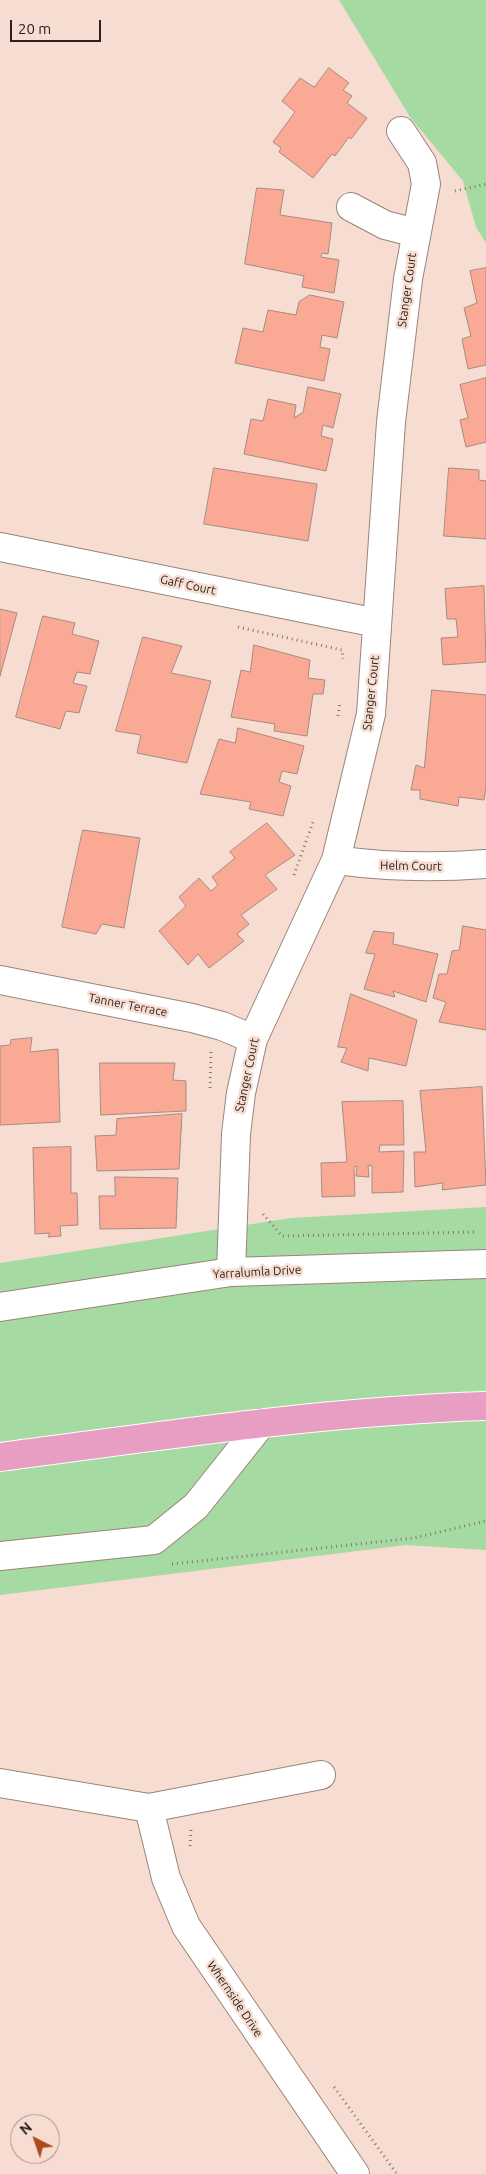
<!DOCTYPE html>
<html>
<head>
<meta charset="utf-8">
<style>
  body { margin:0 }
  #map { position:relative; width:486px; height:2174px; overflow:hidden; background:#f7ddd1; font-family:Ubuntu,sans-serif }
  canvas { display:block }
  .north { position:absolute; left:10px; top:2114px; width:50px; height:50px; box-sizing:border-box; background:#f7ddd1; border:1px solid #a59289; border-radius:50%; rotate:319deg; font-size:14px; font-weight:700; line-height:20px; text-align:center; color:#2a211c }
  .north::after { content:''; display:block; margin:auto; width:18px; height:22px; background:#ae491b; clip-path:polygon(50% 0,100% 100%,50% 72%,0 100%) }
  .scale { position:absolute; left:10px; top:20px; width:91px; height:22px; box-sizing:border-box; border:2px solid #2a211c; border-top:0; padding-left:6px; font-size:15px; line-height:18px; white-space:nowrap; color:#2a211c; -webkit-text-stroke:4px #f7ddd1; paint-order:stroke }
</style>
</head>
<body>
<div id="map">
<canvas width="486" height="2174"></canvas>
<div class="north">N</div>
<div class="scale">20 m</div>
</div>
<script>
const g = document.querySelector('canvas').getContext('2d');
g.lineJoin = 'round';
function fill(path, color) { g.fillStyle = color; g.fill(path, 'evenodd'); }
function stroke(path, color, width, dash) { g.strokeStyle = color; g.lineWidth = width; g.lineCap = dash ? 'butt' : 'round'; g.setLineDash(dash || []); g.stroke(path); }
function write(font, color, halo, rows, align = 'center') {
  g.font = font + ' Ubuntu,sans-serif'; g.lineWidth = 5; g.setLineDash([]); g.textBaseline = 'middle'; g.strokeStyle = halo; g.fillStyle = color; for (const [text, x, y, turn = 0] of rows) {
    g.save(); g.translate(x, y); g.rotate((+turn || 0) * Math.PI / 180); g.textAlign = isNaN(turn) ? turn : align; if (halo) g.strokeText(text, 0, 0); g.fillText(text, 0, 0); g.restore();
  }
}
const green = new Path2D(`
  M 339,0 L 486,0 L 486,243 L 476,227 L 463,181 L 410,117 Z
  M 486,1207 L 486,1550 L 406,1545 L 0,1595 L 0,1263 L 291,1218 Z`);
const building = new Path2D(`
  M 329,68 L 349,83 L 343,90 L 352,96 L 347,103 L 367,118 L 351,139 L 349,137 L 335,156 L 332,154 L 313,178 L 279,152 L 281,148 L 273,142 L 295,112 L 282,101 L 300,78 L 314,87 Z
  M 257,188 L 284,190 L 280,215 L 332,223 L 328,254 L 322,253 L 321,257 L 339,260 L 334,293 L 302,287 L 304,276 L 245,264 Z
  M 486,268 L 486,365 L 468,369 L 462,339 L 471,336 L 464,308 L 477,303 L 470,271 Z
  M 310,295 L 344,302 L 337,338 L 322,335 L 320,347 L 330,349 L 324,381 L 235,363 L 243,328 L 263,332 L 268,310 L 296,315 L 299,302 Z
  M 486,378 L 486,442 L 466,447 L 460,420 L 468,418 L 460,385 Z
  M 308,387 L 341,394 L 333,428 L 323,425 L 321,436 L 333,439 L 326,471 L 244,454 L 251,419 L 263,421 L 268,399 L 296,405 L 294,418 L 303,412 Z
  M 214,468 L 317,484 L 308,541 L 204,524 Z
  M 449,468 L 479,470 L 479,480 L 486,481 L 486,539 L 444,536 Z
  M 484,586 L 486,662 L 443,665 L 441,638 L 458,637 L 456,619 L 447,619 L 445,589 Z
  M 0,609 L 17,613 L 0,676 Z
  M 43,616 L 75,623 L 72,634 L 99,641 L 90,674 L 77,672 L 73,683 L 87,686 L 79,713 L 66,711 L 60,729 L 16,717 Z
  M 143,637 L 182,646 L 171,673 L 211,681 L 187,763 L 137,753 L 141,735 L 116,731 Z
  M 254,645 L 310,660 L 308,678 L 325,680 L 323,694 L 313,694 L 307,736 L 274,731 L 275,724 L 231,717 L 241,670 L 250,672 Z
  M 432,690 L 486,695 L 486,788 L 484,800 L 459,797 L 458,806 L 420,799 L 420,790 L 411,790 L 416,765 L 424,768 Z
  M 238,728 L 304,746 L 297,774 L 282,771 L 279,782 L 291,786 L 283,816 L 249,809 L 251,802 L 200,794 L 219,739 L 235,743 Z
  M 267,823 L 295,855 L 265,875 L 277,889 L 241,915 L 249,924 L 237,934 L 244,941 L 209,968 L 198,954 L 188,965 L 159,931 L 186,906 L 179,897 L 199,878 L 211,891 L 218,885 L 212,877 L 235,858 L 230,852 Z
  M 83,830 L 140,838 L 124,928 L 102,924 L 96,934 L 62,927 Z
  M 463,926 L 486,930 L 486,1030 L 439,1022 L 446,1002 L 433,998 L 439,974 L 447,974 L 452,951 L 459,950 Z
  M 374,931 L 394,933 L 393,944 L 438,954 L 426,1002 L 393,991 L 395,997 L 364,989 L 375,954 L 366,953 Z
  M 351,994 L 417,1020 L 406,1066 L 369,1058 L 368,1071 L 341,1062 L 347,1048 L 338,1047 Z
  M 32,1038 L 30,1052 L 58,1049 L 60,1122 L 0,1125 L 0,1046 L 10,1045 L 11,1040 Z
  M 100,1063 L 175,1063 L 173,1080 L 186,1081 L 186,1111 L 101,1115 Z
  M 482,1087 L 486,1185 L 442,1190 L 443,1183 L 415,1187 L 414,1152 L 426,1152 L 420,1091 Z
  M 403,1101 L 404,1145 L 380,1145 L 379,1152 L 404,1151 L 403,1192 L 372,1193 L 372,1166 L 368,1165 L 369,1177 L 356,1176 L 357,1166 L 354,1167 L 355,1196 L 322,1197 L 321,1163 L 347,1162 L 342,1102 Z
  M 182,1114 L 179,1169 L 97,1171 L 95,1136 L 116,1135 L 117,1119 Z
  M 71,1147 L 71,1193 L 77,1193 L 78,1225 L 60,1226 L 61,1236 L 48,1237 L 50,1233 L 35,1234 L 33,1148 Z
  M 115,1177 L 178,1178 L 176,1228 L 100,1229 L 99,1196 L 115,1196 Z`);
const path = new Path2D(`
  M 455,191 L 486,184
  M 238,627 L 342,650 L 343,659
  M 338,716 L 340,702
  M 294,875 L 313,822
  M 210,1088 L 211,1052
  M 263,1214 L 282,1236 L 476,1232
  M 172,1564 L 414,1538 L 486,1521
  M 190,1846 L 191,1829
  M 334,2087 L 397,2174`);
const minor = new Path2D(`
  M 351,207 L 385,225 L 416,233
  M 0,547 L 377,623
  M 336,860 C 386,867 436,868 486,864
  M 0,980 L 192,1018 L 222,1026 L 253,1039
  M 231,1272 L 236,1134 L 241,1093 L 253,1039 L 336,860 L 371,714 L 391,422 L 408,279 L 426,184 L 422,163 L 401,131
  M 0,1307 L 231,1272 L 486,1264
  M 0,1556 L 154,1540 L 196,1506 L 262,1423
  M 0,1783 L 149,1808 L 321,1775
  M 149,1808 L 166,1878 L 186,1926 L 355,2174`);
const major = new Path2D(`
  M 0,1457 C 161,1436 323,1411 486,1406`);
const streetNames = [
  ["Stanger Court",407,290,-82],
  ["Gaff Court",188,585,12],
  ["Stanger Court",371,693,-84],
  ["Helm Court",411,866,1],
  ["Tanner Terrace",128,1005,11],
  ["Stanger Court",247,1075,-78],
  ["Yarralumla Drive",257,1272,-3],
  ["Whernside Drive",235,1999,56]
];
fill(green, '#a5daa2');
fill(building, '#faa995');
stroke(building, '#a58b85', 1);
stroke(minor, '#9b8479', 30);
stroke(major, '#fff', 30);
stroke(path, '#88776f', 3, [1, 4]);
stroke(minor, '#fff', 28);
stroke(major, '#e89ec2', 28);
write('12px', '#2a211c', '#f7ddd1', streetNames);
</script>
</body>
</html>
